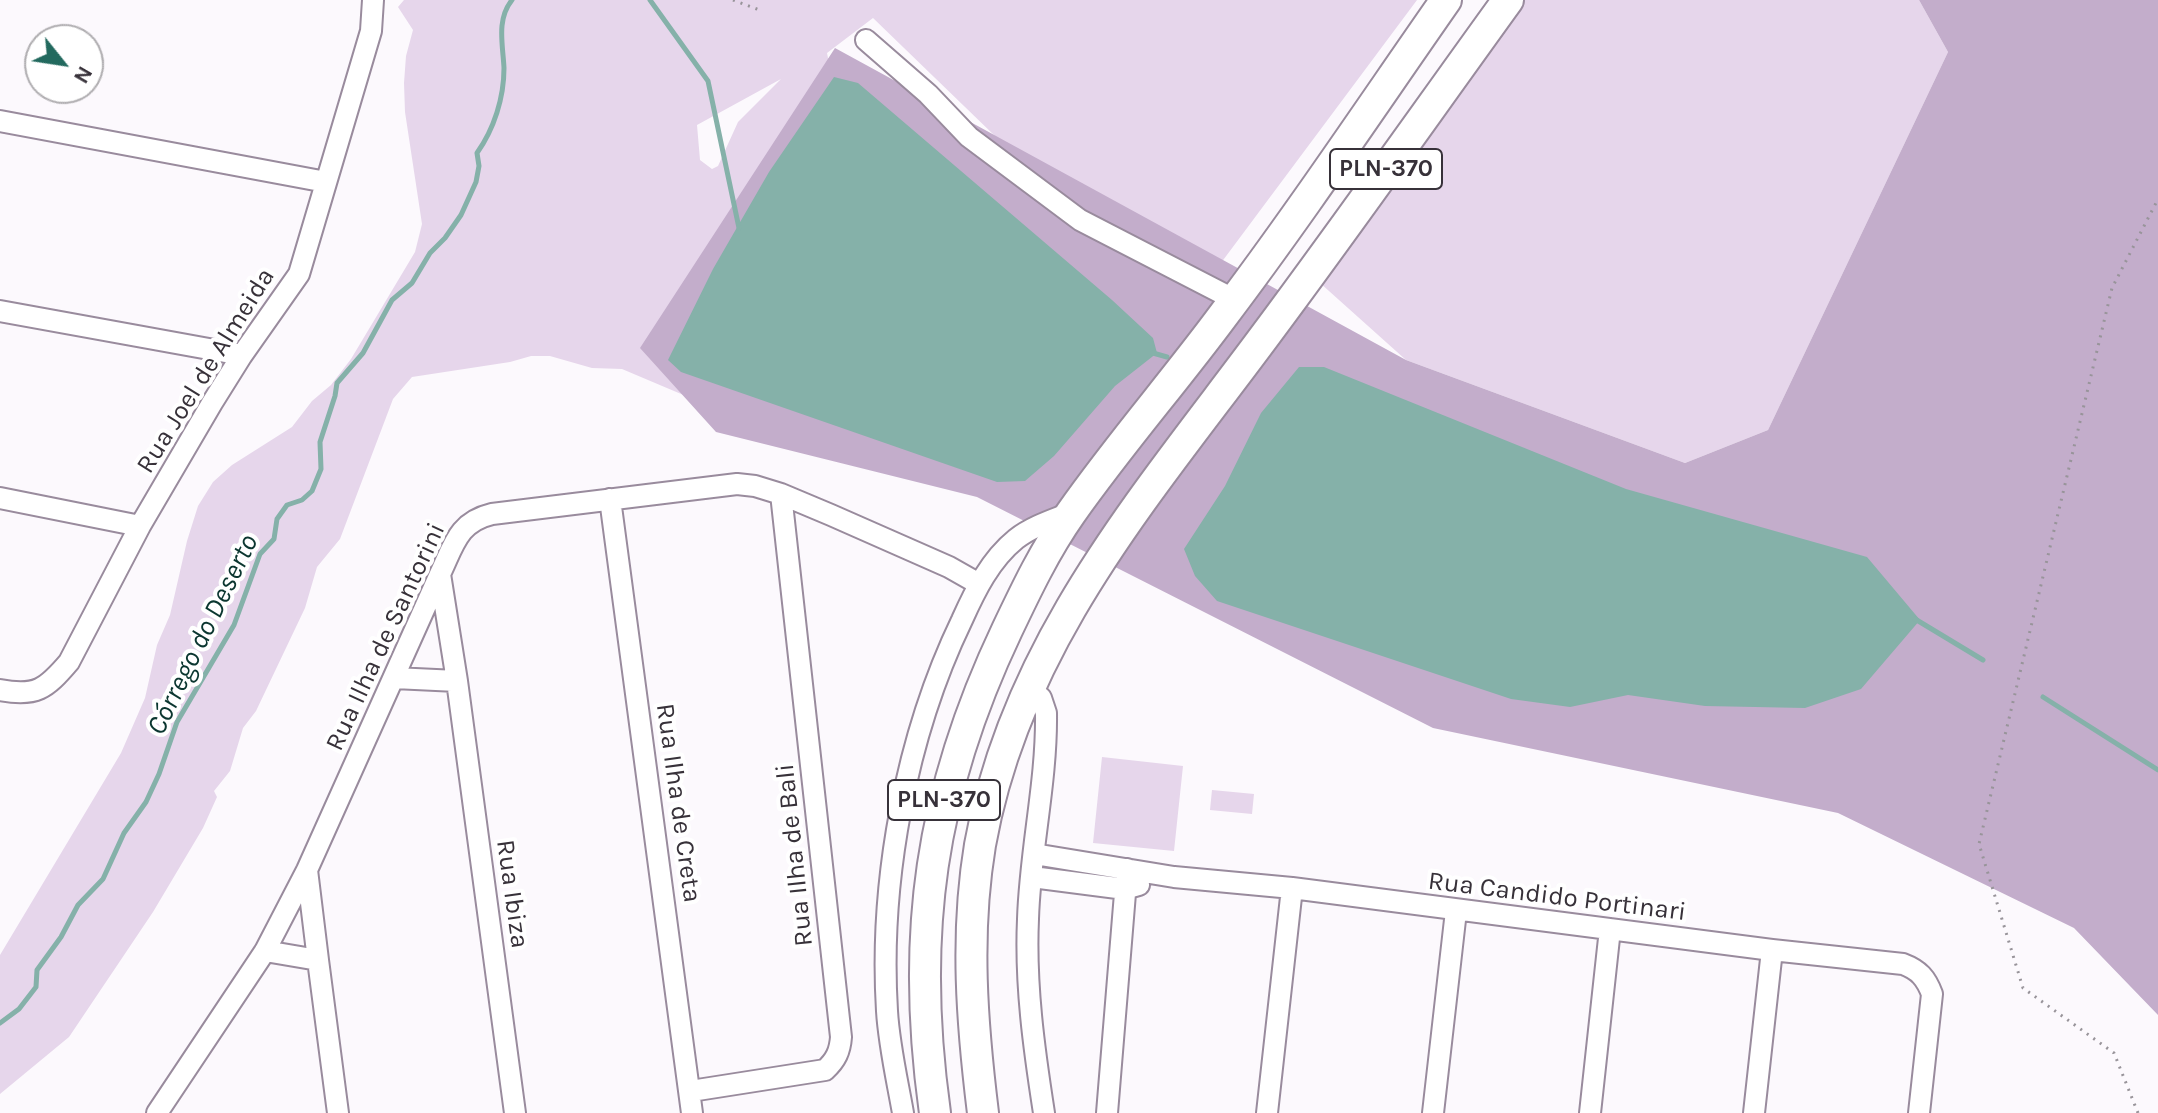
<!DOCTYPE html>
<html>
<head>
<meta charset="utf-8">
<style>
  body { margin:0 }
  #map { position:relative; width:2158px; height:1113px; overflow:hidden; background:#fcf9fd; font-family:Karla,sans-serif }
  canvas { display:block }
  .north { position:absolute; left:24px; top:24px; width:80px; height:80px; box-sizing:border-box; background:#fff; border:2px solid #afadb0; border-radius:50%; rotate:120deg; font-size:22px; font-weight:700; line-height:32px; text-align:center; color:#373139 }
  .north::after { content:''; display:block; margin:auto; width:28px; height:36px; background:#22695e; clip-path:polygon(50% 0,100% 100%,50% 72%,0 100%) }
</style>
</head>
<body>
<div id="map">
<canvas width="2158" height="1113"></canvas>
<div class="north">N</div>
</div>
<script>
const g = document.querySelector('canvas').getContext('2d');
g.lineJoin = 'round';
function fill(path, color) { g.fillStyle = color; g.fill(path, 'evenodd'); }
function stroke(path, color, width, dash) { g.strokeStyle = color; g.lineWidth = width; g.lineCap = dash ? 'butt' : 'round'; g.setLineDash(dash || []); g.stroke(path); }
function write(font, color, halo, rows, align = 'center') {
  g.font = font + ' Karla,sans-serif'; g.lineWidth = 8; g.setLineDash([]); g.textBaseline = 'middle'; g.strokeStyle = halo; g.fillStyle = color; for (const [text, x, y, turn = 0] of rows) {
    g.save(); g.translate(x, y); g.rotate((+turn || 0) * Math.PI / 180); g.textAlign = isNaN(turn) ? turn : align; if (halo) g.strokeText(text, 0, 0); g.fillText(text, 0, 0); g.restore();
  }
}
const green = new Path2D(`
  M 404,0 L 1417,0 L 1212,275 L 1026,166 L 873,18 L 827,53 L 828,58 L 856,75 L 700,402 L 622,369 L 592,368 L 550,356 L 531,356 L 510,362 L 412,377 L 393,399 L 340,539 L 317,567 L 305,608 L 256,711 L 243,728 L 230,771 L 214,791 L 217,797 L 203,828 L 153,912 L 69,1037 L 0,1094 L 0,955 L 121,753 L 145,698 L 157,645 L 170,615 L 187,541 L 198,506 L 213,482 L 232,465 L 292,427 L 312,401 L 331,385 L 351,359 L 415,252 L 422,224 L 405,112 L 404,83 L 406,56 L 413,30 L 398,7 ZM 781,79 L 738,122 L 718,166 L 712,169 L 700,160 L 697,125 Z
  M 1507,0 L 1919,0 L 1948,52 L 1768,430 L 1685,463 L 1406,360 L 1310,274 Z
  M 1102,757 L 1183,766 L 1174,851 L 1093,843 Z
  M 1212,790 L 1254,794 L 1252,814 L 1210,810 Z`);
const forest = new Path2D(`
  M 1919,0 L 2158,0 L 2158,1015 L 2074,928 L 1838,813 L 1433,728 L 977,497 L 716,432 L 640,348 L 835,48 L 1406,360 L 1685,463 L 1768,430 L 1948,52 Z`);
const water = new Path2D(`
  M 834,77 L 858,83 L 1112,300 L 1153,338 L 1157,353 L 1115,386 L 1054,456 L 1025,481 L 997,482 L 681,372 L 668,360 L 713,269 L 769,172 Z
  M 1299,367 L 1324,367 L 1626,489 L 1867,557 L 1920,620 L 1861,689 L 1805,708 L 1705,706 L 1628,695 L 1570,707 L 1511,699 L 1217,601 L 1195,576 L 1184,549 L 1225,486 L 1261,413 Z`);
const stream = new Path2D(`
  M 650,0 L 708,81 L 739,228
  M 1153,353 L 1167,357
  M 1915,619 L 1983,660
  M 2043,697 L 2158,770
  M 0,1023 L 19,1009 L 36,987 L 37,970 L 61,937 L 78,905 L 103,879 L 124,833 L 146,802 L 159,774 L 177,722 L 234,625 L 260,554 L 274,539 L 277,519 L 287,505 L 302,500 L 312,491 L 321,469 L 320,442 L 335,396 L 337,383 L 363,353 L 392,300 L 412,283 L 430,253 L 445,238 L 461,215 L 476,182 L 479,166 L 477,153 C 494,129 504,98 504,68 C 503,45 496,20 512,0`);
const path = new Path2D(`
  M 733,0 L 762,11
  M 2138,1113 L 2114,1053 L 2023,988 L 1979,844 L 2112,288 L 2158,199`);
const street = new Path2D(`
  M 866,40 L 928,94 L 969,137 L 1080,220 L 1235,300
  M 0,121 L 326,182
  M 0,311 L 242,355
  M 0,498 L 140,526
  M 610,499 L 692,1113
  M 394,678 L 457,681 L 440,574
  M 457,681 L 515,1113
  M 1029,688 L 1041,698 L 1046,713 C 1047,782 1030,850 1028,919 C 1025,984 1034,1049 1044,1113
  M 0,690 C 36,697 46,689 69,662 L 140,526 L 212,403 L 242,355 L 299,274 L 371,31 L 373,0
  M 1034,854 L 1174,877 L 1292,888 L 1772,950 L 1903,964 C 1919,970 1926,978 1932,994 L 1919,1113
  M 1032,877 L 1125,889 L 1139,885
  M 265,951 L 318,960 L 307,870
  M 318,960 L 338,1113
  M 691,1091 L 825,1070 C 836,1060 840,1051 841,1037 L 781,494
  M 157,1113 L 265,951 L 307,870 L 440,574 C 454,545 458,522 492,514 L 737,484 L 755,486 L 781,494 L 831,515 L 949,567 L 979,584
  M 903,1113 C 897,1079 889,1045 887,1011 C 879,881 906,736 962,620 C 975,591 990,560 1016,539 C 1031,527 1052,520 1070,513
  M 1107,1113 L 1127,869
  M 1267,1113 L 1292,888
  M 1433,1113 L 1456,911
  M 1590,1113 L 1610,929
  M 1754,1113 L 1772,950`);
const primary = new Path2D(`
  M 935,1113 C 910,936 930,792 1007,630 C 1026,590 1045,550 1071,513 C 1118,446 1173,383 1222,317 C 1300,214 1372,106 1446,0
  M 983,1113 C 972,1024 965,935 980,845 C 1016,643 1146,496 1264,337 C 1347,226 1427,112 1508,0`);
const shields = [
  [1386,169,112],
  [944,800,112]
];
const shieldNames = [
  ["PLN-370",1386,169],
  ["PLN-370",944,800]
];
const streetNames = [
  ["Rua Joel de Almeida",206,371,-58],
  ["Rua Ilha de Santorini",386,637,-65],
  ["Rua Ilha de Creta",678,803,82],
  ["Rua Ilha de Bali",795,855,-96],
  ["Rua Ibiza",512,894,82],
  ["Rua Candido Portinari",1557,897,7]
];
const waterNames = [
  ["Córrego do Deserto",203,635,-64]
];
fill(green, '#e6d6eb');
fill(forest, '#c3adcb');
fill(water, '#85b1a9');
stroke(stream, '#85b1a9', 5);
stroke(street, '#998b9d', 24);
stroke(primary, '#998b9d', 34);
stroke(path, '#98949a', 3, [2, 6]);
stroke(street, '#fff', 20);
stroke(primary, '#fff', 30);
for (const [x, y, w] of shields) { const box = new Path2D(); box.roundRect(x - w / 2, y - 20, w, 40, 6); g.fillStyle = '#fff'; g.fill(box); stroke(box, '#373139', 2); }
write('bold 24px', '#373139', null, shieldNames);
write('26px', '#373139', '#fff', streetNames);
write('italic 28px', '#0b3630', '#fff', waterNames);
</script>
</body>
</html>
